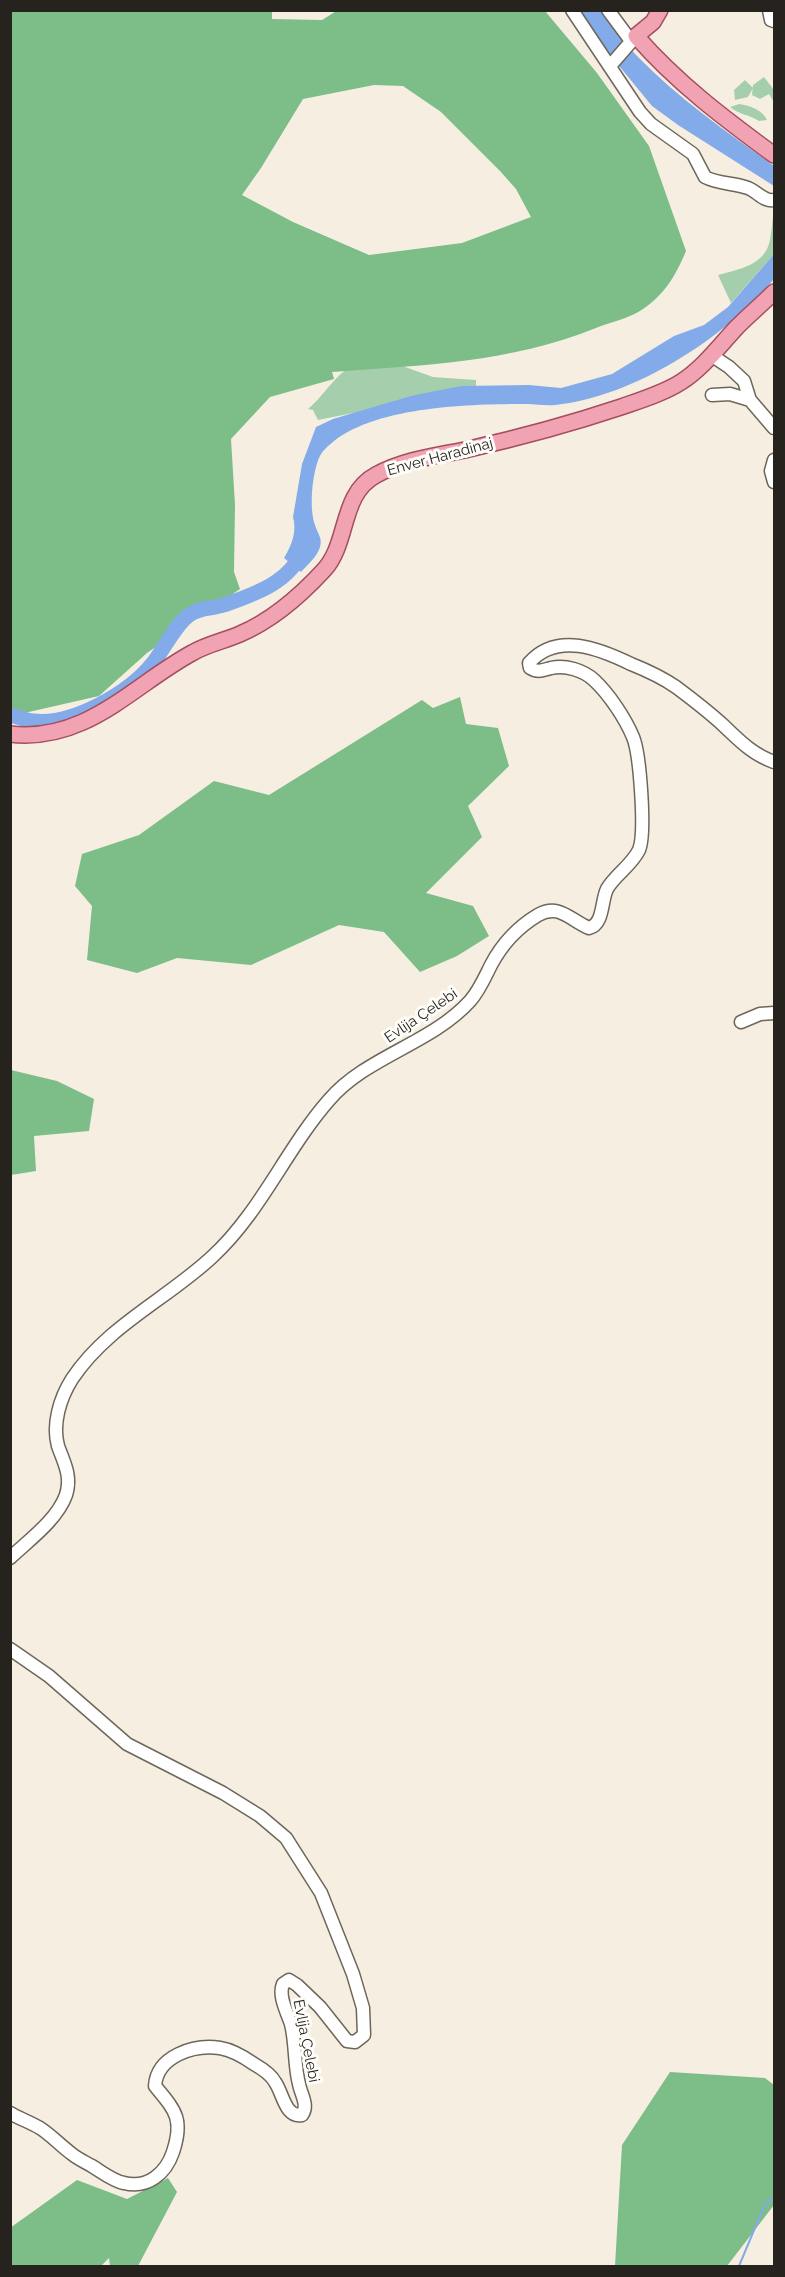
<!DOCTYPE html>
<html>
<head>
<meta charset="utf-8">
<style>
  body { margin:0 }
  #map { position:relative; width:785px; height:2277px; overflow:hidden; background:#f6efe1; font-family:Raleway,sans-serif }
  canvas { display:block }
  .frame { position:absolute; inset:0; border:12px solid #26231e; pointer-events:none }
</style>
</head>
<body>
<div id="map">
<canvas width="785" height="2277"></canvas>
<div class="frame"></div>
</div>
<script>
const g = document.querySelector('canvas').getContext('2d');
g.lineJoin = 'round';
function fill(path, color) { g.fillStyle = color; g.fill(path, 'evenodd'); }
function stroke(path, color, width, dash) { g.strokeStyle = color; g.lineWidth = width; g.lineCap = dash ? 'butt' : 'round'; g.setLineDash(dash || []); g.stroke(path); }
function write(font, color, halo, rows, align = 'center') {
  g.font = font + ' Raleway,sans-serif'; g.lineWidth = 6; g.setLineDash([]); g.textBaseline = 'middle'; g.strokeStyle = halo; g.fillStyle = color; for (const [text, x, y, turn = 0] of rows) {
    g.save(); g.translate(x, y); g.rotate((+turn || 0) * Math.PI / 180); g.textAlign = isNaN(turn) ? turn : align; if (halo) g.strokeText(text, 0, 0); g.fillText(text, 0, 0); g.restore();
  }
}
const green = new Path2D(`
  M 764,77 L 774,90 L 774,102 L 769,94 L 760,99 L 752,95 L 753,85 Z
  M 745,80 L 753,88 L 748,97 L 735,100 L 734,90 Z
  M 739,104 C 750,106 762,109 767,120 L 759,121 C 748,114 739,115 730,107 Z
  M 774,211 L 774,254 L 731,303 L 718,275 C 740,269 765,265 770,240 C 772,230 772,220 774,211 Z
  M 383,359 L 433,377 L 476,380 L 476,388 L 410,396 L 358,412 L 318,420 L 313,410 L 308,409 C 324,396 335,374 354,365 C 363,361 374,361 383,359 Z`);
const forest = new Path2D(`
  M 272,10 L 272,19 L 322,20 L 338,10 L 545,11 L 597,73 L 649,146 L 686,251 C 676,275 665,294 643,309 C 630,318 611,322 596,328 C 508,363 425,365 332,372 L 334,379 L 270,397 L 231,439 L 235,505 L 234,572 L 240,589 L 147,653 L 99,696 L 11,716 L 11,11 ZM 374,85 L 403,86 L 441,112 L 500,171 L 516,189 L 531,217 L 462,243 L 369,255 L 293,222 L 242,195 L 261,168 L 303,99 Z
  M 460,697 L 466,724 L 498,728 L 509,766 L 468,806 L 482,837 L 426,893 L 473,906 L 489,936 L 457,956 L 420,972 L 384,932 L 339,925 L 251,965 L 177,958 L 137,973 L 87,960 L 92,906 L 75,886 L 82,854 L 139,835 L 214,781 L 269,795 L 422,700 L 433,708 Z
  M 11,1070 L 57,1081 L 94,1099 L 89,1131 L 34,1136 L 36,1171 L 11,1175 Z
  M 670,2072 L 765,2078 L 774,2085 L 774,2205 L 727,2266 L 615,2266 L 622,2145 Z
  M 168,2178 L 177,2192 L 138,2266 L 110,2266 L 109,2258 L 101,2266 L 11,2266 L 10,2228 L 77,2180 L 127,2199 Z`);
const water = new Path2D(`
  M 574,11 L 601,11 C 612,26 624,43 638,57 C 679,99 727,132 774,166 L 774,186 L 678,125 L 652,106 Z
  M 774,254 L 774,279 C 724,339 633,397 555,405 C 546,406 536,404 527,404 C 471,404 379,406 334,441 C 328,446 322,451 319,458 C 312,475 309,508 315,525 C 317,533 323,538 320,547 C 317,557 308,564 301,572 L 284,558 C 292,545 297,531 293,517 L 302,464 L 316,427 L 333,419 L 410,396 L 461,386 L 529,385 L 561,388 L 612,374 L 674,336 L 704,325 L 728,307 Z`);
const stream = new Path2D(`
  M 739,2266 L 765,2204 L 774,2196`);
const river = new Path2D(`
  M 10,715 C 18,717 25,720 33,721 C 73,726 130,692 153,663 C 164,649 176,624 189,615 C 200,607 212,609 224,605 C 255,594 291,582 303,549`);
const minor = new Path2D(`
  M 572,10 L 640,112 L 651,124 L 693,154 L 705,177 C 718,184 735,183 748,188 C 758,192 764,202 774,200
  M 608,10 L 631,41
  M 769,10 L 771,20 L 774,21
  M 610,66 L 636,36
  M 711,355 L 729,367 L 744,381 L 750,400 L 774,428
  M 712,395 L 730,394 L 750,400
  M 774,460 L 771,471 L 774,482
  M 741,1022 L 760,1014 L 774,1013
  M 10,1558 C 29,1540 57,1520 66,1495 C 72,1476 64,1463 58,1446 C 52,1424 60,1398 72,1379 C 107,1326 167,1299 212,1257 C 261,1212 286,1149 329,1100 C 367,1056 431,1044 470,1001 C 479,991 485,977 491,965 C 502,944 518,927 538,915 C 559,903 570,920 589,928 C 604,924 601,901 607,889 C 615,875 631,866 639,850 C 646,833 640,754 633,737 C 625,718 609,694 594,680 C 583,670 566,665 551,668 C 543,670 538,673 530,668 L 529,663 C 557,631 600,649 631,664 C 646,670 663,678 676,687 C 692,699 709,712 723,725 C 740,741 752,754 774,762
  M 10,1649 L 49,1676 L 127,1744 L 223,1793 L 260,1816 L 286,1838 L 321,1893 L 353,1974 L 363,2008 L 364,2035 L 355,2042 L 347,2041 L 320,2007 L 297,1985 L 289,1980 L 283,1984 C 278,1996 287,2012 291,2024 C 296,2044 294,2065 299,2084 C 301,2095 309,2105 302,2115 C 285,2118 283,2093 275,2082 C 271,2074 261,2068 254,2064 C 244,2057 233,2050 220,2048 C 194,2044 157,2056 155,2086 C 175,2110 184,2119 173,2152 C 166,2173 148,2189 124,2183 C 113,2181 102,2172 92,2166 C 85,2162 78,2159 72,2154 C 61,2146 51,2135 40,2128 C 30,2122 20,2119 10,2113`);
const major = new Path2D(`
  M 660,10 L 653,22 L 636,36 C 677,83 725,119 774,155
  M 10,734 C 86,743 133,685 192,653 C 207,644 224,641 240,634 C 273,620 300,596 324,570 C 349,543 340,494 376,475 C 403,460 435,456 465,450 C 518,438 570,424 621,407 C 641,400 664,393 681,382 C 703,368 720,345 737,327 C 749,315 762,304 774,292`);
const streetNames = [
  ["Enver Haradinaj",440,457,-15],
  ["Evlija Çelebi",421,1016,-34],
  ["Evlija Çelebi",306,2041,79]
];
fill(green, '#a5cfac');
fill(forest, '#7cbd88');
fill(water, '#83abe9');
stroke(stream, '#83abe9', 2);
stroke(river, '#83abe9', 15);
stroke(minor, '#6d675b', 15);
stroke(major, '#a44e5f', 18);
stroke(minor, '#fff', 12);
stroke(major, '#f1a3b4', 15);
write('15px', '#26231e', '#fefdfa', streetNames);
</script>
</body>
</html>
